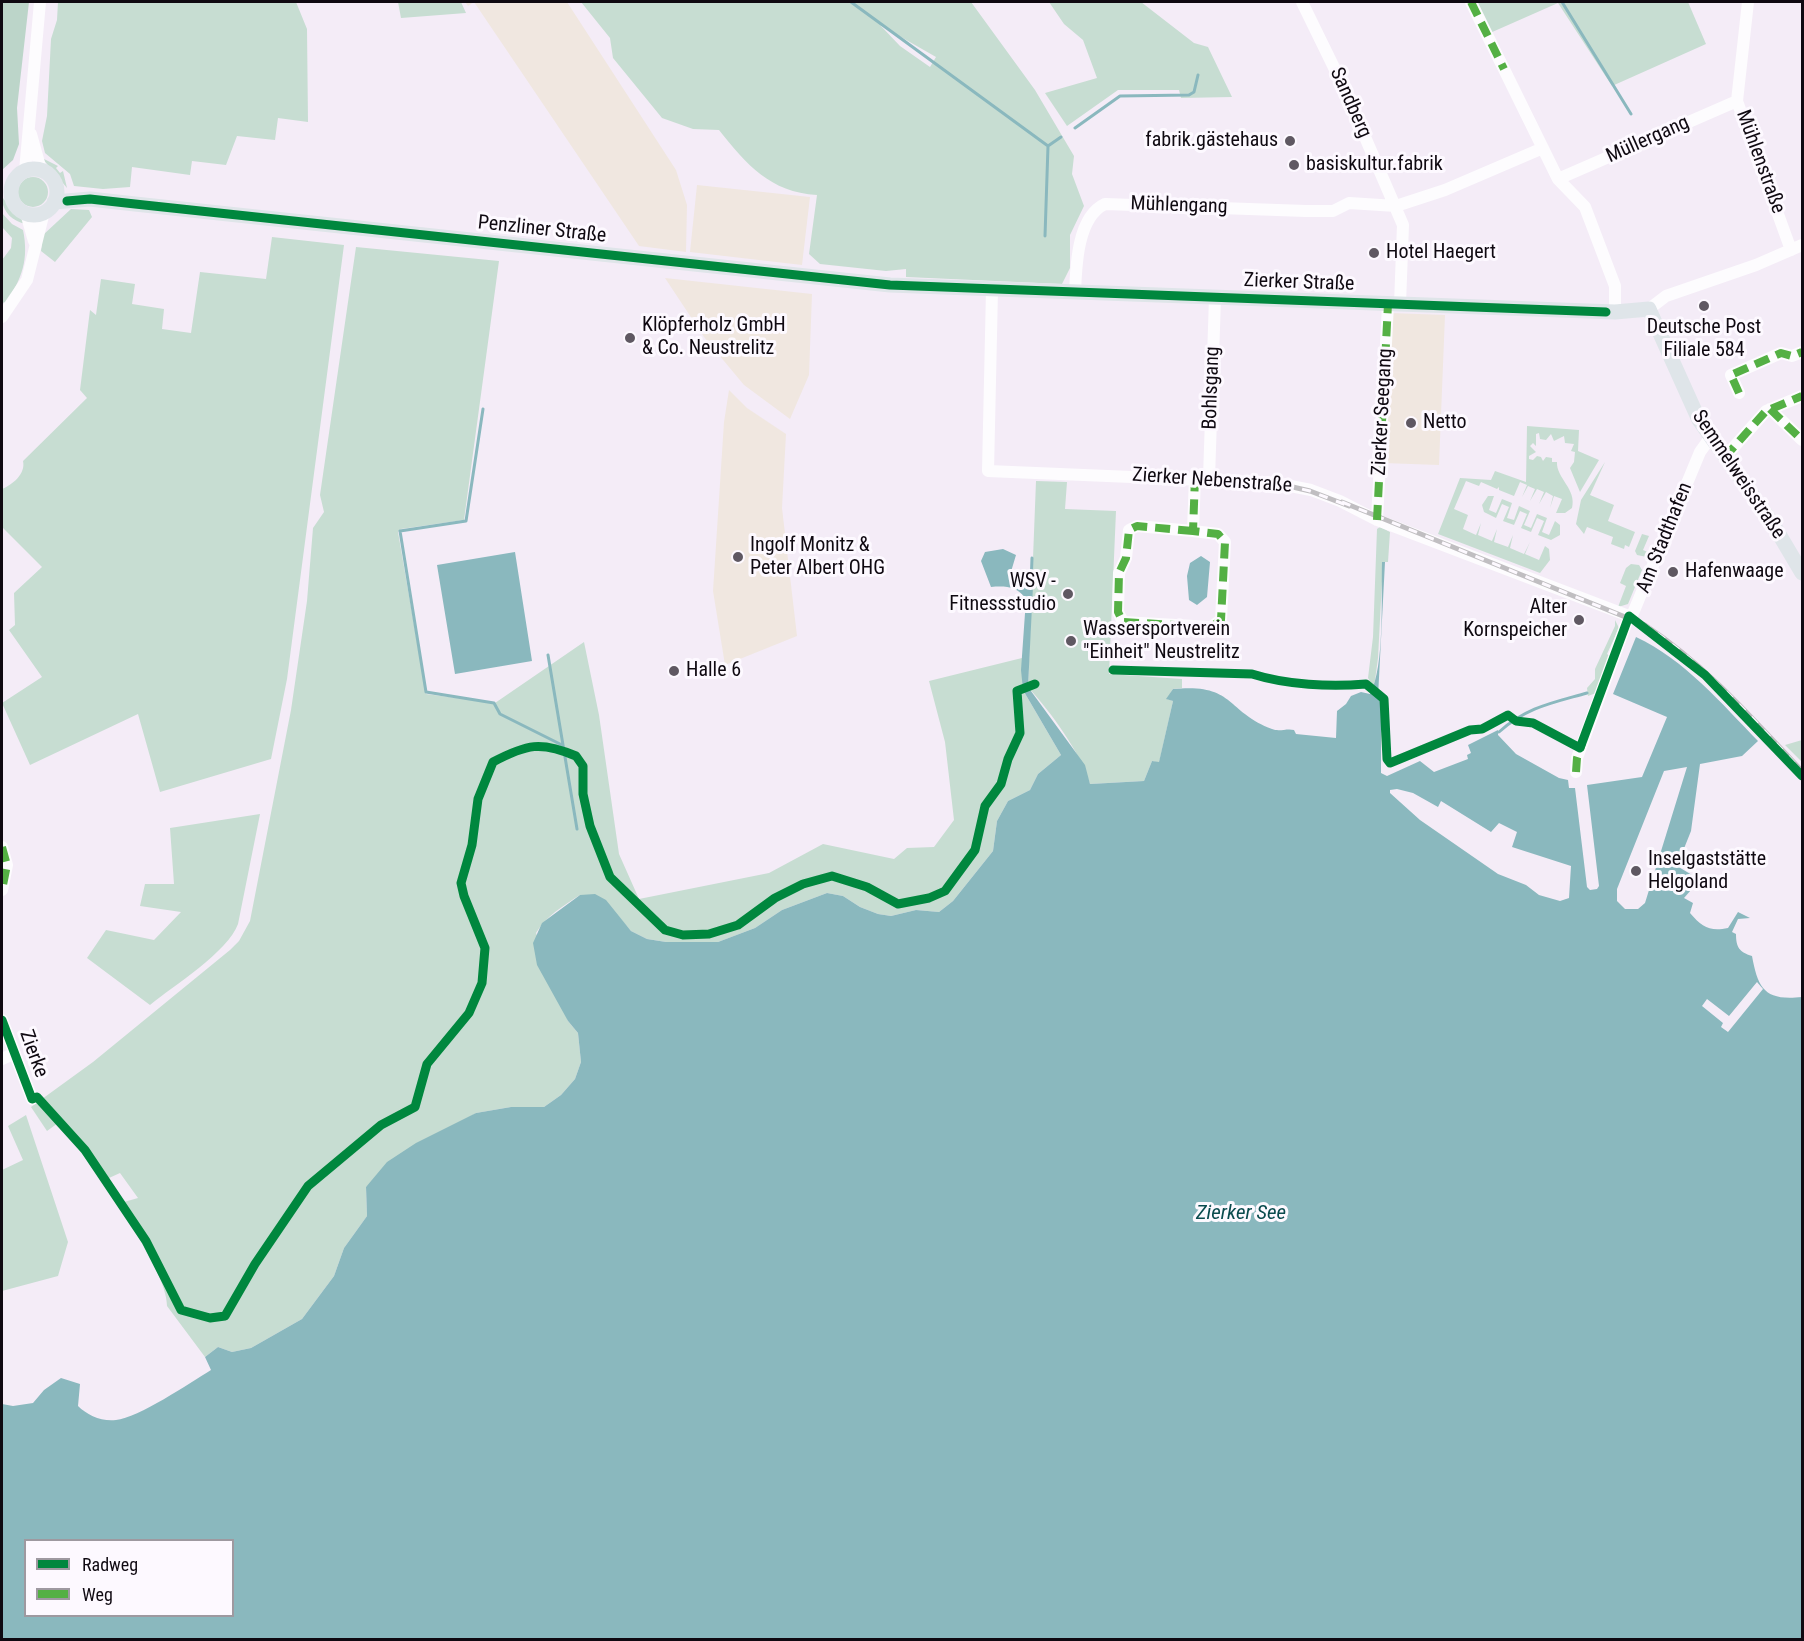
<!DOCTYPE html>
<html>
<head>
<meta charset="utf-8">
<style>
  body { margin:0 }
  #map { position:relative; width:1804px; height:1641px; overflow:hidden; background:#f4ecf7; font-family:"Roboto Condensed",sans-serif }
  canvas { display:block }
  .frame { position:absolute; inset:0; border:3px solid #0f0911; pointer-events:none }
  .legend { position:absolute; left:24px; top:1539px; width:210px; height:78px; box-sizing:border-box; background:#fdf9ff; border:2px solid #9e99a0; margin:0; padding:8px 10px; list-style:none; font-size:18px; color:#0f0911 }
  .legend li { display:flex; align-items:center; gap:12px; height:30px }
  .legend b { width:30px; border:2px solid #9e99a0 }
</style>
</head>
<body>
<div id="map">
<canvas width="1804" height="1641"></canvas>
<div class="frame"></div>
<ul class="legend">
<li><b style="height:8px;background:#00873e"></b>Radweg</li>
<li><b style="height:8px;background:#54b044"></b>Weg</li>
</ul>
</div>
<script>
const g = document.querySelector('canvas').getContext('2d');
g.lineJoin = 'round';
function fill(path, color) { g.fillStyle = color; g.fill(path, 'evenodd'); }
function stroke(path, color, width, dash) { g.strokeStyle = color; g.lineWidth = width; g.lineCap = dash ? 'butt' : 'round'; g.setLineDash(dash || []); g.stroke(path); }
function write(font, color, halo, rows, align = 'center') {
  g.font = font + ' "Roboto Condensed",sans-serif'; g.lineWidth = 6; g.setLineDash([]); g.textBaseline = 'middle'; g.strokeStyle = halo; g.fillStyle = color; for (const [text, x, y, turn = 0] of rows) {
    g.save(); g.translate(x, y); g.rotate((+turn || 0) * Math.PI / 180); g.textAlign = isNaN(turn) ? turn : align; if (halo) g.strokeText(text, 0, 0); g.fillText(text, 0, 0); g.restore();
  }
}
const commercial = new Path2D(`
  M 465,2 L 567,2 L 676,170 L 687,205 L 686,252 L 639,246 L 474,2 L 468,6 Z
  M 697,185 L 810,197 L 802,265 L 690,252 Z
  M 665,278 L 812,294 L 809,375 L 790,419 L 744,385 L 704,337 Z
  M 1391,313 L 1445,315 L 1439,465 L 1383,463 Z
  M 729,390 L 747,408 L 786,434 L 782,508 L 797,636 L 725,665 L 713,591 L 724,422 Z`);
const green = new Path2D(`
  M 58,2 L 296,2 L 307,29 L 308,122 L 278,118 L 275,140 L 237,136 L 226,165 L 192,161 L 190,175 L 132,167 L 130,187 L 103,189 L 74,186 L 70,174 L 45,153 L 42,141 L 47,116 L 51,39 L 57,20 Z
  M 398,2 L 461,2 L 466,13 L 401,18 Z
  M 581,2 L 971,2 L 1035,90 L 1074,156 L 1072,174 L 1084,206 L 1070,235 L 1070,268 L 1062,284 L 906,277 L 906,269 L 886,271 L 820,264 L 809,254 L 817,195 C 770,192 747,165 719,130 L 693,129 L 662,118 L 613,58 L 610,38 ZM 880,25 L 936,57 L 930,67 L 900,46 Z
  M 1049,2 L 1141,2 L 1194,43 L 1208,47 L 1232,97 L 1181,98 L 1179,90 L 1118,90 L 1067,126 L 1045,93 L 1097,78 L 1083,40 L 1064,24 Z
  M 1474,2 L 1688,2 L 1706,44 L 1612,86 L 1558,3 L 1490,33 Z
  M 42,158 L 58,166 L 56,168 L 60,173 L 63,171 L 67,188 Z
  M18 192a15 15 0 1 1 30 0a15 15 0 1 1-30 0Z
  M 2,197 L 27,224 C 13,222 2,212 2,197 Z
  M 71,209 L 89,210 L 92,217 L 55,262 L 41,251 L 43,235 Z
  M 2,213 L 12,224 L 23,230 C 29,259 22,279 6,302 L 2,303 L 2,260 L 11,248 L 12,238 L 2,227 Z
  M 272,237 L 344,245 L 287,679 L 271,759 L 160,792 L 138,714 L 30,765 L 2,703 L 42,677 L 9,630 L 15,625 L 14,593 L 42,567 L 2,527 L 2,489 C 12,485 26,474 23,461 L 87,398 L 80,390 L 90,310 L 96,315 L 101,279 L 135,284 L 132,304 L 164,309 L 162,329 L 191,333 L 200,272 L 266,279 Z
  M 356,247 L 499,261 L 464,520 L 401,529 L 398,532 L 426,694 L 495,703 L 584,642 L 599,715 L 619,854 L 639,899 L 769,873 L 823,844 L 894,859 L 907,848 L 934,847 L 954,820 L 945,742 L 929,681 L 1022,658 L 1023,690 L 1061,755 L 1038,774 L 1030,790 L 1008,801 L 997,821 L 993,851 L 953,901 L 939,912 L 916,910 L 891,916 L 878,914 L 860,907 L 843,896 L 827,893 L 782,910 L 755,928 L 718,942 L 666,942 L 647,939 L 631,931 L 618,916 L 580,895 C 563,906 546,916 536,933 L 568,1021 L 578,1033 L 581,1062 L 575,1079 L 561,1095 L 544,1107 L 511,1107 L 476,1113 L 366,1187 L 367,1216 L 344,1248 L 334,1276 L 302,1319 L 251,1348 L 232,1352 L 218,1347 L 205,1357 L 167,1306 C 169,1269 84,1154 58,1123 L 47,1131 L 31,1107 L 93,1062 L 230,950 L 239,941 L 250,921 L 291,710 L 307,601 L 313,528 L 324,512 L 320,495 ZM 120,1173 L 138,1198 L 124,1202 L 109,1178 Z
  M 1527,426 L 1579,430 L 1578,451 L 1599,460 L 1580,492 L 1570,468 L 1574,462 L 1575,452 L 1571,451 L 1574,444 L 1565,443 L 1564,436 L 1554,441 L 1551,434 L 1546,440 L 1540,439 L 1539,433 L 1536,434 L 1536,446 L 1533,443 L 1530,446 L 1536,452 L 1529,456 L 1529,459 L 1533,460 L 1537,456 L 1541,457 L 1543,461 L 1546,457 L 1552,458 L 1552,462 L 1557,462 C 1556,478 1577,489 1572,508 L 1565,513 L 1556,513 L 1562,499 L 1554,496 L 1550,508 L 1553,496 L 1546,492 L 1539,504 L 1544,492 L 1537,489 L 1530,501 L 1535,489 L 1528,486 L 1522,497 L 1527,485 L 1520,482 L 1514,496 L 1499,490 L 1499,487 L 1497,489 L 1481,482 L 1479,486 L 1466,481 L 1454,509 L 1468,515 L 1463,529 L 1476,535 L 1481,523 L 1478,535 L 1492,541 L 1497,529 L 1494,542 L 1508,547 L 1513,535 L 1510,548 L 1524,554 L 1530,542 L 1525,554 L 1539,560 L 1545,546 L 1549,549 L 1550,560 L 1540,573 L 1438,534 L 1460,478 L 1491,480 L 1495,471 L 1526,482 Z
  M 1605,462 L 1590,495 L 1614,505 L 1608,521 L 1635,532 L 1629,547 L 1625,545 L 1624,549 L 1611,544 L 1613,537 L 1587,527 L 1584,534 L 1576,524 L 1581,500 Z
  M 1036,481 L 1067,482 L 1065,509 L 1116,511 L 1109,674 L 1182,679 L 1182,688 L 1173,689 L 1167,699 L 1173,701 L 1159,763 L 1152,761 L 1144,781 L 1090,784 C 1079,750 1052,714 1028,687 Z
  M 1488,496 L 1494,496 L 1489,510 L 1496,513 L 1502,499 L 1512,503 L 1507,518 L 1514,520 L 1519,506 L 1530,511 L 1524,525 L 1531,528 L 1537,514 L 1547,518 L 1542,532 L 1549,535 L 1555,521 L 1560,525 L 1560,535 L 1551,540 L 1538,535 L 1544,521 L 1537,518 L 1531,532 L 1521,528 L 1527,514 L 1520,511 L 1514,525 L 1503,521 L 1509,507 L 1502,504 L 1496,518 L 1484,512 L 1482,505 Z
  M 1380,527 L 1390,532 L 1388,562 L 1383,562 L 1378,658 L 1374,688 L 1368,678 L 1373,637 L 1377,529 Z
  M 1642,534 L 1649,536 L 1643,550 L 1650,553 L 1647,557 L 1637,555 L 1635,551 Z
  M 1631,564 L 1639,565 L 1642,570 L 1628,604 L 1618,607 L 1626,586 L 1620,583 L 1626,568 Z
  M 1615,620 L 1619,628 L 1607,654 L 1610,656 L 1596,693 L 1588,696 L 1587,688 L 1595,679 L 1595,669 L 1615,626 Z
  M 1802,740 L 1802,762 L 1785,745 Z
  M 260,814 L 238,924 C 228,952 173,986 150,1005 L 87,958 L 106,930 L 154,940 L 181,912 L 140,906 L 145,884 L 174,884 L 170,828 Z
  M 26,1115 L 68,1242 L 58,1276 L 2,1291 L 2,1170 L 23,1160 L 8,1126 Z`);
const forest = new Path2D(`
  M 2,2 L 29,2 L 17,108 L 19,144 L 13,160 L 2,170 Z`);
const water = new Path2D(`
  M 1003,549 L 1016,555 L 1010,575 L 1033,586 L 1028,687 L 1085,765 L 1090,784 L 1144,781 L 1152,761 L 1159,762 L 1173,701 L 1166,699 L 1173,689 C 1235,683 1225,711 1272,729 C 1279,732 1287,728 1294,730 L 1296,734 L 1336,738 L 1337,711 L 1346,704 L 1351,696 L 1361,692 L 1370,694 C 1385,667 1381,595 1382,562 L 1385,562 L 1378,697 L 1381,699 L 1381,773 L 1387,776 L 1420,761 L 1434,772 L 1468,759 L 1467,755 L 1471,753 L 1468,745 L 1498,730 L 1498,735 L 1516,754 L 1559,778 L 1568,780 L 1569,788 L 1575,788 L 1587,887 L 1590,890 L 1597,889 L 1599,886 L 1587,785 L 1642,777 L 1667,717 L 1613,694 L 1636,637 C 1685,660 1722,704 1758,741 L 1742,756 L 1700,764 L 1691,831 L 1677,866 L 1692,875 L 1686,887 L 1691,890 L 1684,898 L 1693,903 L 1690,913 C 1702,927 1710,932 1728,928 L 1738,912 L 1750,918 L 1738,919 L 1732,932 L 1736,934 C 1736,947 1739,952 1752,956 C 1758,989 1765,1001 1802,997 L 1802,1639 L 2,1640 L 2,1404 L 13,1406 L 33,1403 L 44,1390 L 61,1378 L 80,1384 L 78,1406 C 87,1415 102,1422 116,1420 C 138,1418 190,1383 211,1370 L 205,1357 L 218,1347 L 232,1352 L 251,1348 L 302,1319 L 334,1276 L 344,1248 L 367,1216 L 366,1187 L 387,1162 L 416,1143 L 476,1113 L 511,1107 L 544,1107 L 561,1095 L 575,1079 L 581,1062 L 578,1033 L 568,1021 L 537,965 L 533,943 L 542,923 L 580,895 L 595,894 L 606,900 L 631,931 L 647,939 L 666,942 L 718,942 L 755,928 L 782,910 L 827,893 L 843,896 L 860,907 L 878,914 L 891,916 L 916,910 L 939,912 L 953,901 L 993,851 L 997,821 L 1008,801 L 1030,790 L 1038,774 L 1061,755 L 1023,690 L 1021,670 L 1026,599 C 1017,586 1005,586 991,587 L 981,561 L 985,552 ZM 1687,767 L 1645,903 L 1638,909 L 1625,909 L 1617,901 L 1617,889 L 1664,771 ZM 1397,789 L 1413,793 L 1438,807 L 1441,801 L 1491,832 L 1499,823 L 1517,832 L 1512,847 L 1571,866 L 1569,898 L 1560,901 L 1539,895 L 1526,885 L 1498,874 L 1420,820 L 1390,793 L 1390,790 ZM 26,1540 L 232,1540 L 232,1616 L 26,1616 Z
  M 515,552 L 532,661 L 455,674 L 437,565 Z
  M 1201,556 L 1210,562 L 1207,597 L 1197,605 L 1189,600 L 1187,576 L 1190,563 Z`);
const pier = new Path2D(`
  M 1757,982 L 1763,989 L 1728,1032 L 1721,1027 L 1723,1023 L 1702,1006 L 1707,999 L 1729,1016 Z`);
const stream = new Path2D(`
  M 851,2 L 1048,146 L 1045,236
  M 1562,2 L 1631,114
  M 1075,128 L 1120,96 L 1189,95 L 1194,92 L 1198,75
  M 1048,146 L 1061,137
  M 483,409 L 466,521 L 400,531 L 426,692 L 494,703 L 500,714 L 562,745
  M 1031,585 L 1032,558
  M 548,655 L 577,829
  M 1499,732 C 1527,707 1552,703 1587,693`);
const minor = new Path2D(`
  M 1302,2 L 1343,86 L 1403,225 L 1400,304
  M 1471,2 L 1558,179 L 1585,207 L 1615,286 L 1615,312
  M 1748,2 L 1737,101 L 1791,250
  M 31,134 L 41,170
  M 25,171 L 40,2
  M 1558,179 L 1737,101
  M 26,213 L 34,241
  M 992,290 L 988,471 L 1275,483 L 1311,490 L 1340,501 L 1377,520 L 1629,616
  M 1075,293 C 1076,267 1077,217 1105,204 L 1306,211 L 1333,211 L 1349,203 L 1396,206 L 1445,190 L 1543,148
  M 1649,309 L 1666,296 L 1756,265 L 1802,245
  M 2,317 L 27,280 L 44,212
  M 1739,393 L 1731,375 L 1781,353 L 1792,356 L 1802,352
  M 1770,409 L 1802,440
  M 1724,458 L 1766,411 L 1802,396
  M 1209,478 L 1215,298
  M 1377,520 L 1388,304
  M 1193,531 L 1137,526 L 1129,530 L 1126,558 L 1119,573 L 1118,612 L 1123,622 L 1211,627 L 1221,620 L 1225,542 L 1218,534 L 1193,531 L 1195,477
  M 1576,772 L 1577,758 L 1629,616 L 1631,618 L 1700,452 L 1710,438
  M 2,847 L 7,865 L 2,890
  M 2,1020 L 32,1099
  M 2,1059 L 13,1054`);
const major = new Path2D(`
  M11 192a23 23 0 1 1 46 0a23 23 0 1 1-46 0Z
  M 54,202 L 90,199 L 135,204 L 890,285 L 1615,312 L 1649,309 L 1699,420 L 1773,524 L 1802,573`);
const rail = new Path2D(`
  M 1267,481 L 1310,491 L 1349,506
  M 1342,502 L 1645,625 C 1707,666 1752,718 1802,771`);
const quiet = new Path2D(`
  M 1471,2 L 1504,69
  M 1739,393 L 1731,375 L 1781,353 L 1792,356 L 1802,352
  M 1770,409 L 1802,440
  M 1724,458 L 1766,411 L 1802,396
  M 1377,520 L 1388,304
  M 1193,531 L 1137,526 L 1129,530 L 1126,558 L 1119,573 L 1118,612 L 1123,622 L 1211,627 L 1221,620 L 1225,542 L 1218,534 L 1193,531 L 1195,477
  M 1576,772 L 1577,758 L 1582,743
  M 2,847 L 7,865 L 2,890`);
const cycleway = new Path2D(`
  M 67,201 L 90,199 L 135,204 L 890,285 L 1606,312
  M 1113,670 L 1252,674 C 1287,685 1330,687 1366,684 L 1384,699 L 1387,759 L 1390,763 L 1470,730 L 1482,729 L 1508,715 L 1516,721 L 1533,723 L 1580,748 L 1629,616 L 1705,675 L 1802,776
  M 2,1020 L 32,1099 L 37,1097 L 85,1150 L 146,1241 L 181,1310 L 210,1318 L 225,1316 L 255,1264 L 308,1186 L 381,1125 L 415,1107 L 427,1064 L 469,1013 L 482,983 L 485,948 L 464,896 L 461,883 L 472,845 L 478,799 L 493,762 C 527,744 541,741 576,756 L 583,766 L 583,794 L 590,826 L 610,877 L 665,930 L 683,935 L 709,934 L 738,925 L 775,898 L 803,884 L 832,876 L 867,887 L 898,904 L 929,898 L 945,891 L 975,850 L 985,806 L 1001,784 L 1008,759 L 1020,733 L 1017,691 L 1035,684`);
const markers = [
  [1290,141,6,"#5f5862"],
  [1294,165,6,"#5f5862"],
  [1374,253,6,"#5f5862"],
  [1704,306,6,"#5f5862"],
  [630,338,6,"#5f5862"],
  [1411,423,6,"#5f5862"],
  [738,557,6,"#5f5862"],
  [1673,572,6,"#5f5862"],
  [1068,594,6,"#5f5862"],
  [1579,620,6,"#5f5862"],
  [1071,641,6,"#5f5862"],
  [674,671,6,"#5f5862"],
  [1636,871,6,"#5f5862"]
];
const streetNames = [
  ["Sandberg",1350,103,66],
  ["Müllergang",1648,140,-24],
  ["Mühlenstraße",1760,162,70],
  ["Mühlengang",1179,206,2],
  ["Penzliner Straße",542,230,6],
  ["Zierker Straße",1299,283,2],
  ["Bohlsgang",1212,388,-88],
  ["Zierker Seegang",1383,412,-87],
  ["Semmelweisstraße",1738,475,56],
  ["Zierker Nebenstraße",1212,481,4],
  ["Am Stadthafen",1665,538,-68],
  ["Zierke",33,1054,70]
];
const poiNames = [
  ["fabrik.gästehaus",1278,141,"right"],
  ["basiskultur.fabrik",1306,165],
  ["Hotel Haegert",1386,253],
  ["Klöpferholz GmbH",642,326],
  ["& Co. Neustrelitz",642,349],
  ["Deutsche Post",1704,328,"center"],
  ["Filiale 584",1704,351,"center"],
  ["Netto",1423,423],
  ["Ingolf Monitz &",750,546],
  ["Peter Albert OHG",750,569],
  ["Hafenwaage",1685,572],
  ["WSV -",1056,582,"right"],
  ["Fitnessstudio",1056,605,"right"],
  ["Alter",1567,608,"right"],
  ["Kornspeicher",1567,631,"right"],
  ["Wassersportverein",1083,630],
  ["\"Einheit\" Neustrelitz",1083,653],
  ["Halle 6",686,671],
  ["Inselgaststätte",1648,860],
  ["Helgoland",1648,883]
];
const waterNames = [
  ["Zierker See",1241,1214]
];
fill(commercial, '#f0e7e0');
fill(green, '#c7ddd2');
fill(forest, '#bcd5c9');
fill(water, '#8ab8be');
fill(pier, '#f4ecf7');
stroke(stream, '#8ab8be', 3);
stroke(minor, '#fdfcfe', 12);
stroke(major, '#dfe5e9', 15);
stroke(rail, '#c0bec1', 5);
stroke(rail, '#fdf9ff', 3, [9]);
stroke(quiet, '#54b044', 8, [15, 8]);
stroke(cycleway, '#00873e', 9);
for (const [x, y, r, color] of markers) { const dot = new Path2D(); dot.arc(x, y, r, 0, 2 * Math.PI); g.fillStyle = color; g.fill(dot); stroke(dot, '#fdf9ff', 2); }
write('20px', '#0f0911', '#fdf9ff', streetNames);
write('20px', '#0f0911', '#fdf9ff', poiNames, 'left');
write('italic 21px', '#0a4b4e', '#fdf9ff', waterNames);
</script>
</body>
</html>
